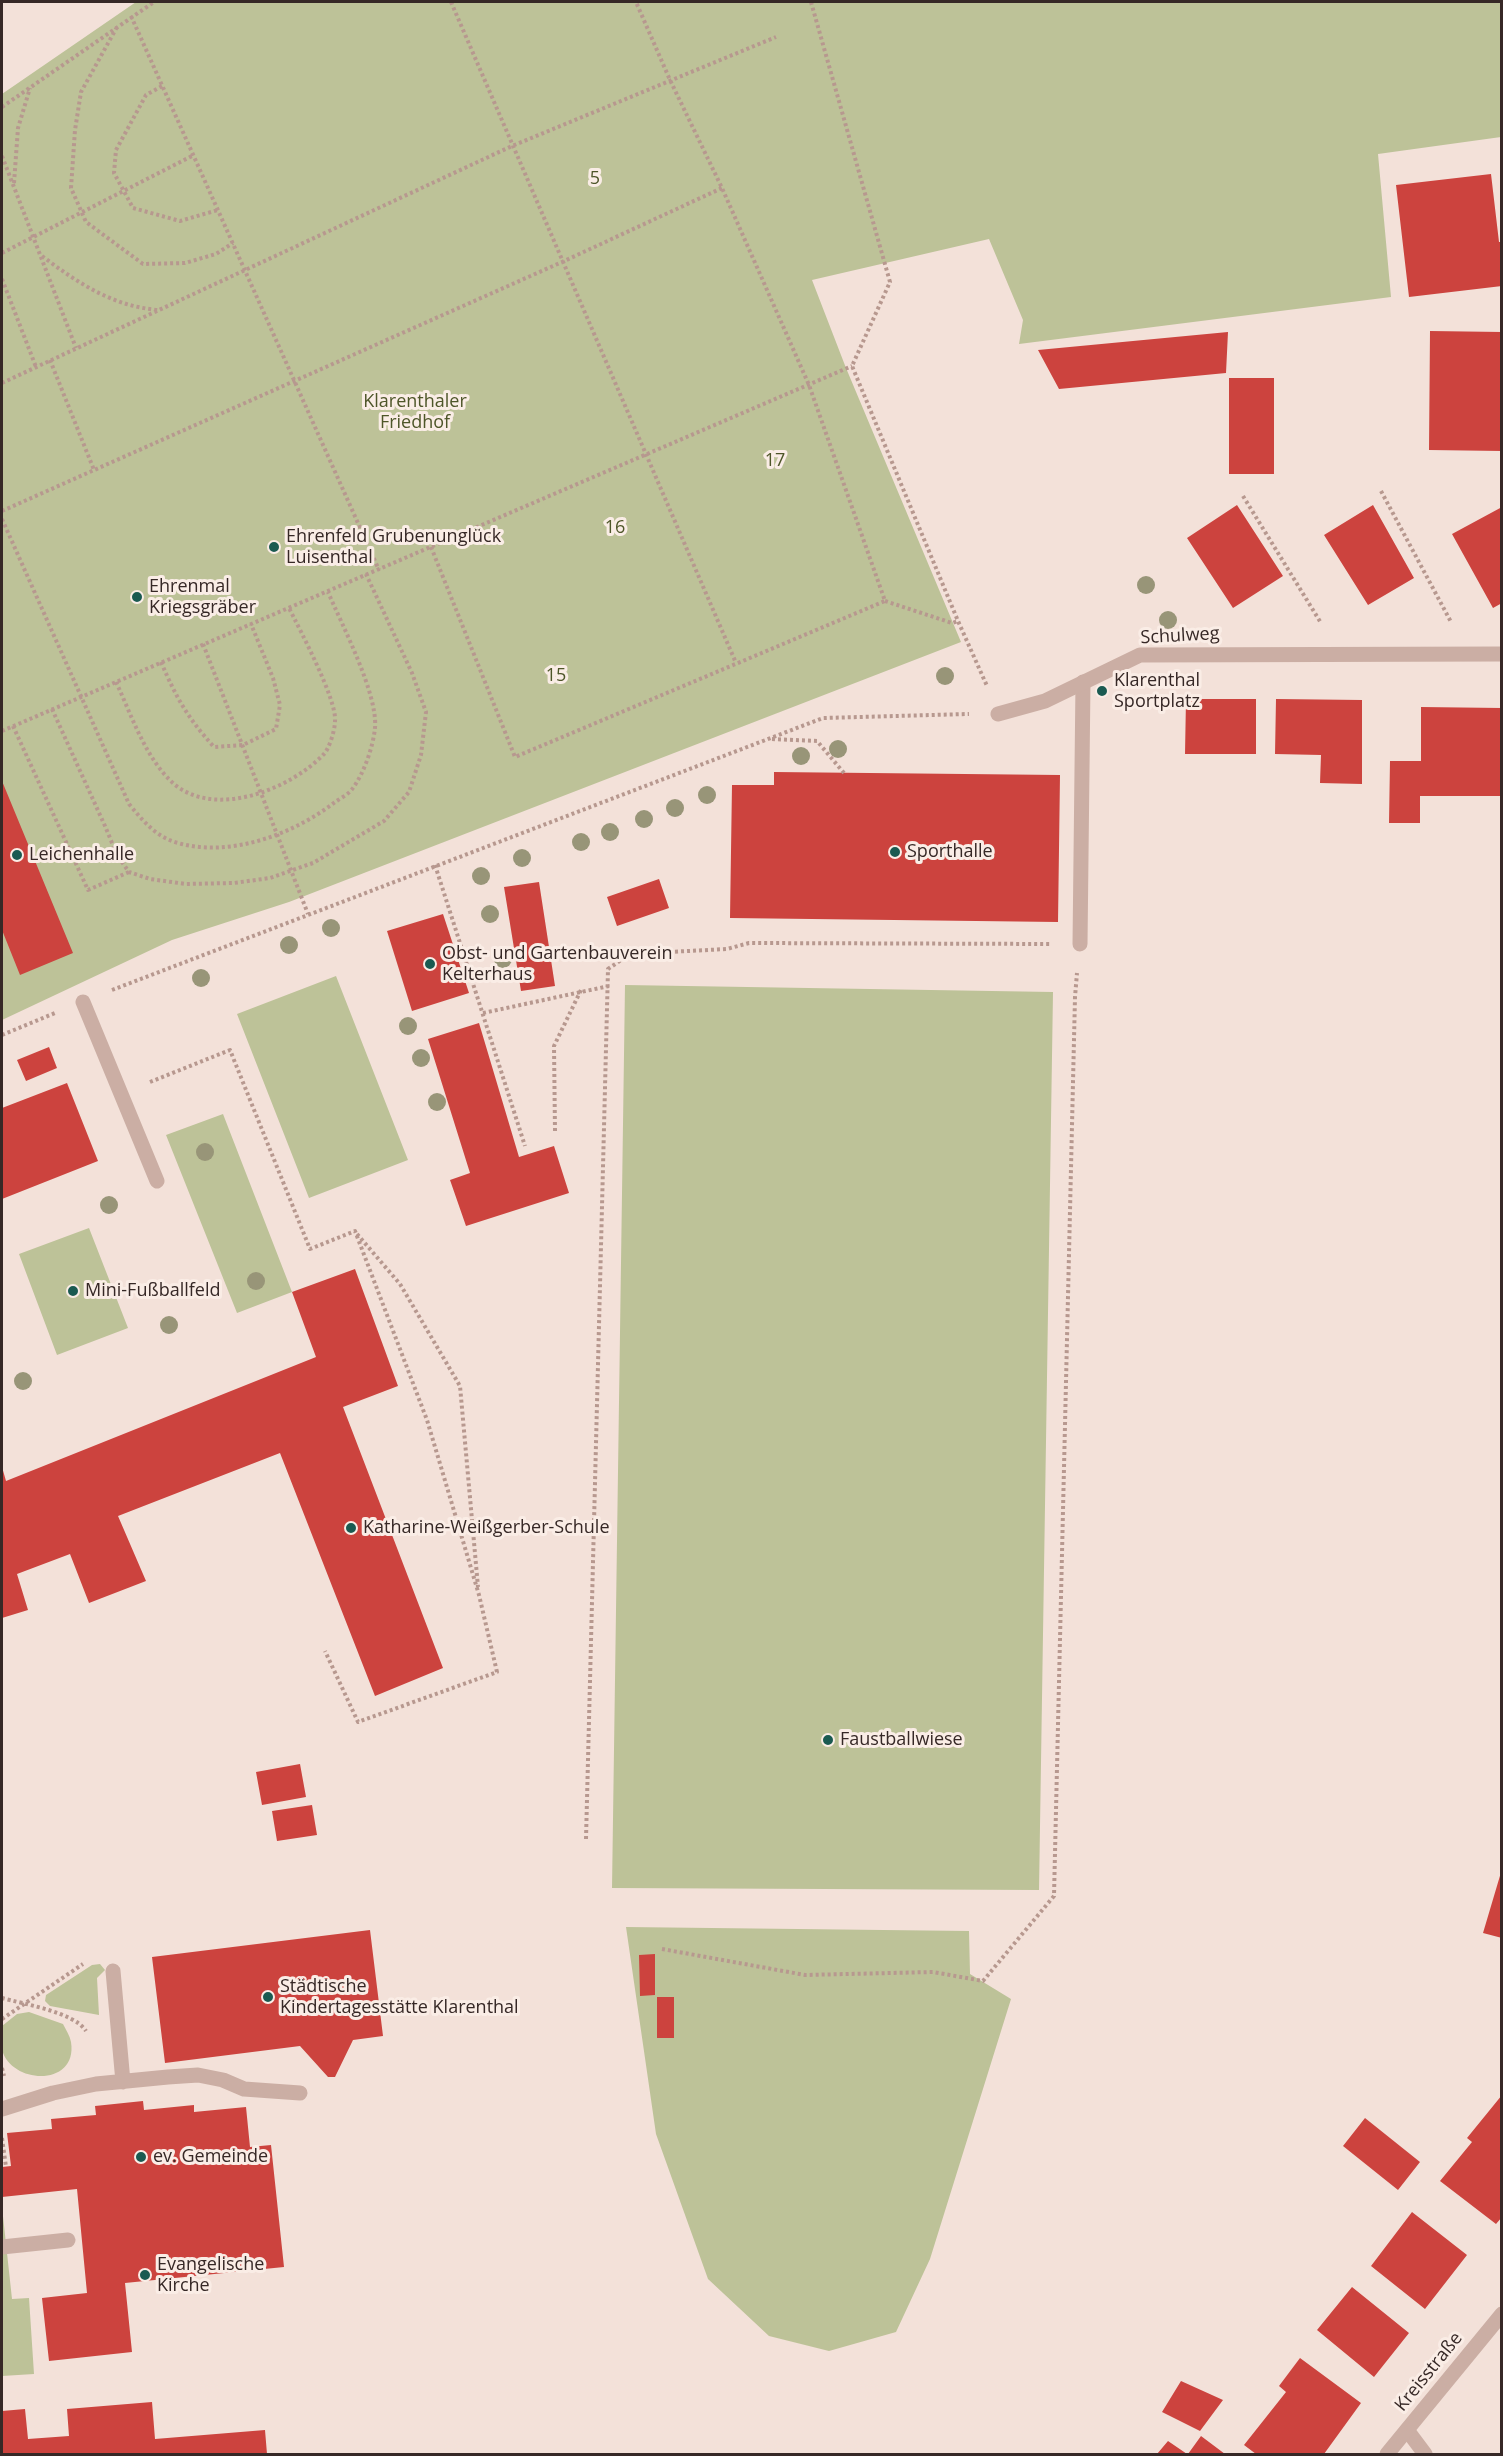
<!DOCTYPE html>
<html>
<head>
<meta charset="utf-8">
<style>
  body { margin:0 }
  #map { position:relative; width:1503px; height:2456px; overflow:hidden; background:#f3e1d9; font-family:"Open Sans",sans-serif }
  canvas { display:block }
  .frame { position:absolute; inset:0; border:3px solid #362826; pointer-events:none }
</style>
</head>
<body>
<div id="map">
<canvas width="1503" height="2456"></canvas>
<div class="frame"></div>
</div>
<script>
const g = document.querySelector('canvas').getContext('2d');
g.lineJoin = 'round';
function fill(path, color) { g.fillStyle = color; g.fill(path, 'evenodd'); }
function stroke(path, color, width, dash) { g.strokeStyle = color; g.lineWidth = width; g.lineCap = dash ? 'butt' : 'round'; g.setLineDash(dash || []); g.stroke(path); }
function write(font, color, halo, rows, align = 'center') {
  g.font = font + ' "Open Sans",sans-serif'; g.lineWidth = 6; g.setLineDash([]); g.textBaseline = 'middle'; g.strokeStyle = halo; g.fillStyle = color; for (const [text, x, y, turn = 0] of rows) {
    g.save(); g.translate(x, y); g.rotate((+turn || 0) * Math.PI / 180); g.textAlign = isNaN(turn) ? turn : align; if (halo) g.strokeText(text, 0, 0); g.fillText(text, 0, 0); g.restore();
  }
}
const green = new Path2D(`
  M 136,2 L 1501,2 L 1501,137 L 1378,154 L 1391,297 L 1019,344 L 1023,320 L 989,239 L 812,280 L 846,368 L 961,642 L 289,902 L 172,940 L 2,1020 L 2,94 Z
  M 336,976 L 408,1160 L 309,1198 L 237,1014 Z
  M 625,985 L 1053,992 L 1039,1890 L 612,1888 Z
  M 223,1114 L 292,1292 L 237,1313 L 166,1135 Z
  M 89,1228 L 128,1328 L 57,1355 L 19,1254 Z
  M 626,1927 L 969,1931 L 970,1974 L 1011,1999 L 930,2259 L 896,2332 L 829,2351 L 769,2336 L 708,2279 L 656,2134 Z
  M 100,1964 L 105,1970 L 97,1978 L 99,2015 L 50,2006 L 45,2001 L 46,1995 L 92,1965 Z
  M 29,2012 L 63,2024 C 66,2030 70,2036 71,2042 C 78,2087 12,2085 2,2050 C 0,2043 1,2033 2,2026 L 17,2014 Z
  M 2,2207 L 12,2299 L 29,2298 L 34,2374 L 2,2376 Z`);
const building = new Path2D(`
  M 1491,174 L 1499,242 L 1502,242 L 1502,286 L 1409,297 L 1396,185 Z
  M 1430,331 L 1502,332 L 1502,451 L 1429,450 Z
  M 1228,332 L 1226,373 L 1059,389 L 1038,350 Z
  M 1229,378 L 1274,378 L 1274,474 L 1229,474 Z
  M 1237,505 L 1283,576 L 1233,608 L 1187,538 Z
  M 1373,505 L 1414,578 L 1368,605 L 1324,535 Z
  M 1502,507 L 1502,603 L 1493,608 L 1452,534 Z
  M 1186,699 L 1256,699 L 1256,754 L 1185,754 Z
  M 1276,699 L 1362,700 L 1362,784 L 1320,783 L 1321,755 L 1275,754 Z
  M 1421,707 L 1502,708 L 1502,796 L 1420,796 L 1420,823 L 1389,823 L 1390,761 L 1421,761 Z
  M 774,772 L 1060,775 L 1058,922 L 730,918 L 732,785 L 774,785 Z
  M 2,781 L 73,953 L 20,975 L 2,930 Z
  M 659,879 L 669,908 L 617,926 L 607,897 Z
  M 539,882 L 555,986 L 521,991 L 504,887 Z
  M 443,914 L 469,993 L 412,1011 L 387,931 Z
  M 479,1023 L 519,1157 L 554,1146 L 569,1193 L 466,1226 L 450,1180 L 470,1173 L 428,1039 Z
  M 49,1047 L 57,1068 L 26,1081 L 17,1060 Z
  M 67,1083 L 98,1161 L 2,1199 L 2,1108 Z
  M 355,1269 L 398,1386 L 343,1407 L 443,1668 L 375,1696 L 280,1453 L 118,1516 L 146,1581 L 89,1603 L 70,1554 L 17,1574 L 28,1610 L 2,1618 L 2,1467 L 6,1481 L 316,1357 L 292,1292 Z
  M 300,1764 L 306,1797 L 262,1805 L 256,1772 Z
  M 312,1805 L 317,1835 L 277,1841 L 272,1811 Z
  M 1502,1869 L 1502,1938 L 1483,1933 Z
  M 370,1930 L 383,2036 L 353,2040 L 335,2077 L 328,2077 L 300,2046 L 165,2063 L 152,1957 Z
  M 655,1954 L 655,1995 L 640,1996 L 639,1955 Z
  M 657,1997 L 674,1997 L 674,2038 L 657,2038 Z
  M 1502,2095 L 1502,2217 L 1496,2224 L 1440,2181 L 1472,2142 L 1467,2138 Z
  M 143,2101 L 144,2110 L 194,2105 L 194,2112 L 246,2107 L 250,2147 L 271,2145 L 284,2267 L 125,2283 L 132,2352 L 49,2361 L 42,2298 L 87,2293 L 77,2189 L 2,2197 L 2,2167 L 11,2166 L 7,2133 L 52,2129 L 51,2119 L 96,2115 L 95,2106 Z
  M 1365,2118 L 1420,2162 L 1398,2190 L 1343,2146 Z
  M 1412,2212 L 1467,2255 L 1425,2309 L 1371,2266 Z
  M 1352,2287 L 1409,2333 L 1374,2377 L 1317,2330 Z
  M 1300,2358 L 1361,2403 L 1324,2454 L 1256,2454 L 1244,2445 L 1286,2392 L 1279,2386 Z
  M 1181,2381 L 1223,2400 L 1200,2431 L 1162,2412 Z
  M 152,2402 L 155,2439 L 265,2430 L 267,2454 L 2,2454 L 2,2411 L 25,2409 L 28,2439 L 69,2436 L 67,2409 Z
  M 1201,2436 L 1225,2454 L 1188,2454 Z
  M 1168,2441 L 1187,2454 L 1157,2454 Z`);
const path = new Path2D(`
  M 451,2 L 736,663
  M 811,2 L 890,282 L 852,366 L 958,621 L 987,686
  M 131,16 L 379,570
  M 117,27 L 81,92 L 75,130 L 71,188 L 86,222 L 143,264 L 185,263 L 216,254 L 233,243
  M 162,86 L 146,95 L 116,150 L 114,173 L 133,208 L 180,221 L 218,210
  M 2,107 L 154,2
  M 2,156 L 76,348
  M 14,183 L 18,128 L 30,88
  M 2,253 L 192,156
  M 42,256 C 78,283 112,306 158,310
  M 2,279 L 36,367
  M 50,360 L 94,470
  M 2,383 L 512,146 L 776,37
  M 1381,491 L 1451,622
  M 1243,496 L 1321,623
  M 2,511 L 562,262 L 722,188
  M 2,519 L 129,804 C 143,821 156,837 178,843 C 230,858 294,834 335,802 C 341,798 349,794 353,788 C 364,773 373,747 375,728 C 378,694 342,625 328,592
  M 431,547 L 515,757 L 885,601 L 809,385 L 722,188 L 670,80 L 636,2
  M 885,601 L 952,623 L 958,621
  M 203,644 L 308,914
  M 161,662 C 177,699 187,717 214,747 L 243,745 L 276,729 L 280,705 L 273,678 L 251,624
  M 116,682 C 132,716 145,758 174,784 C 216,819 290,789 323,755 C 329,750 335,730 335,721 C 337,700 300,630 289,608
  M 52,709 L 105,826 L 117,855 L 129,872 L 150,879 L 186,884 L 234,883 L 270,878 L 313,863 L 384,821 L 409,792 L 421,755 L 426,712 L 412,673 L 366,574
  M 13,726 L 88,890 L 129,872
  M 2,731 L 852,366
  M 772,739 L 817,741 L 844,773
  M 435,865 L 525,1146
  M 112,990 L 823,718 L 969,714
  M 483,1013 L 609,986
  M 2,1035 L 55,1013
  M 150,1082 L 230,1050 L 310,1249 L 355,1231 L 427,1420 L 479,1595 L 497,1672 L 358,1722 L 325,1651
  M 555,1131 L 554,1046 L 581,990
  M 357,1234 L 400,1284 L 460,1386 L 478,1587
  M 586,1839 L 608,969 L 630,954 L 727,949 L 749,943 L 1051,944
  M 662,1949 L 805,1975 L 933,1972 L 983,1981 L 1054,1896 L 1075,997 L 1077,973
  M 2,1998 C 23,2004 74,2012 86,2031
  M 2,2019 L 83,1964
  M 2,2068 L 4,2076
  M 2,2138 L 6,2167`);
const service = new Path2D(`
  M 1080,944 L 1083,682
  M 83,1002 L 157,1181
  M 113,1971 L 123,2082
  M 2,2109 L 53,2093 L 96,2084 L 168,2077 L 198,2075 L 223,2080 L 244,2089 L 300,2093
  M 2,2247 L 68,2240`);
const minor = new Path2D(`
  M 998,714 L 1045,701 L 1140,655 L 1502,654
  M 1407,2430 L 1425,2454`);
const tertiary = new Path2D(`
  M 1387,2454 L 1502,2314`);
const trees = [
  [1146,585],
  [1168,620],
  [945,676],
  [838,749],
  [801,756],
  [707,795],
  [675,808],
  [644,819],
  [610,832],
  [581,842],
  [522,858],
  [481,876],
  [490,914],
  [331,928],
  [289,945],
  [503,959],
  [201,978],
  [408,1026],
  [421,1058],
  [437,1102],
  [205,1152],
  [109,1205],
  [256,1281],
  [169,1325],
  [23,1381]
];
const markers = [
  [274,547,6,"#1a5a51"],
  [137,597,6,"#1a5a51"],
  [1102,691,6,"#1a5a51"],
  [895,852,6,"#1a5a51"],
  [17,855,6,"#1a5a51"],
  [430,964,6,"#1a5a51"],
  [73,1291,6,"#1a5a51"],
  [351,1528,6,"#1a5a51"],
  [828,1740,6,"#1a5a51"],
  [268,1997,6,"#1a5a51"],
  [141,2157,6,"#1a5a51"],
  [145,2275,6,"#1a5a51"]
];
const parkNames = [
  ["5",595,179],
  ["Klarenthaler",415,402],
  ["Friedhof",415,423],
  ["17",775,461],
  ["16",615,528],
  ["15",556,676]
];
const poiNames = [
  ["Ehrenfeld Grubenunglück",286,537],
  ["Luisenthal",286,558],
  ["Ehrenmal",149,587],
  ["Kriegsgräber",149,608],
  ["Klarenthal",1114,681],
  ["Sportplatz",1114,702],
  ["Sporthalle",907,852],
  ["Leichenhalle",29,855],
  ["Obst- und Gartenbauverein",442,954],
  ["Kelterhaus",442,975],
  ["Mini-Fußballfeld",85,1291],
  ["Katharine-Weißgerber-Schule",363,1528],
  ["Faustballwiese",840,1740],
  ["Städtische",280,1987],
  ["Kindertagesstätte Klarenthal",280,2008],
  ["ev. Gemeinde",153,2157],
  ["Evangelische",157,2265],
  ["Kirche",157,2286]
];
const streetNames = [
  ["Schulweg",1180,636,-3],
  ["Kreisstraße",1429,2372,-51]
];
fill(green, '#bdc298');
fill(building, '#cc433e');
stroke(path, '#b7988f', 4, [3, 3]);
stroke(service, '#cbaea4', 15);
stroke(minor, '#cbaea4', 15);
stroke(tertiary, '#cbaea4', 15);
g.fillStyle = '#989578';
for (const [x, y] of trees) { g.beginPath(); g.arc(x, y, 9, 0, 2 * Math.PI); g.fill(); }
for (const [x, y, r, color] of markers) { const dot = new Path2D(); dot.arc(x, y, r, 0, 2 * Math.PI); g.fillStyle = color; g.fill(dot); stroke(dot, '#faede6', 2); }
write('18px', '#4e5629', '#faede6', parkNames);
write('18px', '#362826', '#faede6', poiNames, 'left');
write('18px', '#362826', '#faede6', streetNames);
</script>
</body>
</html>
